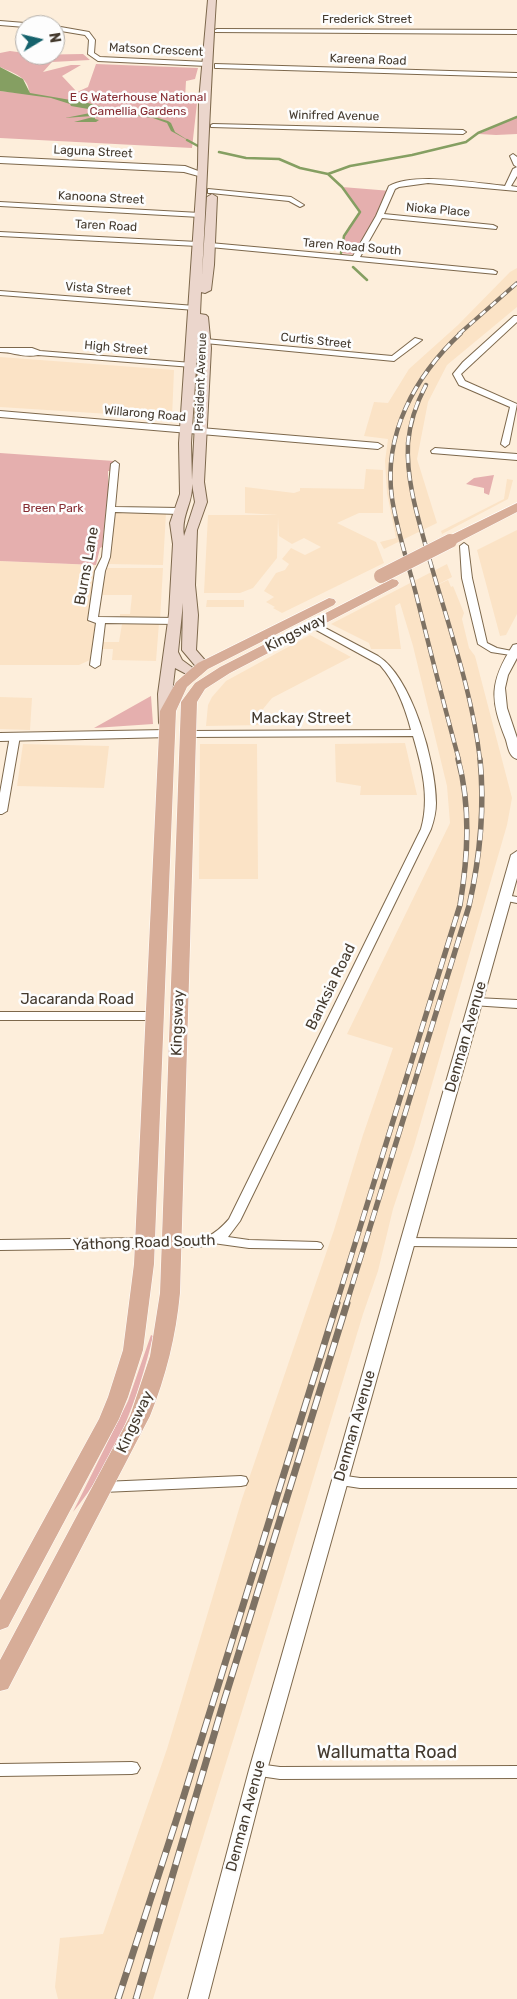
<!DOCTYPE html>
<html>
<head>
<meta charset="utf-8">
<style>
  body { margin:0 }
  #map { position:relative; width:517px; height:1999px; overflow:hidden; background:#fdeedb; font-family:Rubik,sans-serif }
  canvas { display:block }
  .north { position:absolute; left:15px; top:15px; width:50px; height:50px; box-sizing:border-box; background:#fdfdfd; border:1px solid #b3afaa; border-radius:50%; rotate:81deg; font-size:14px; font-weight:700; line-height:20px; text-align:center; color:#443a2e }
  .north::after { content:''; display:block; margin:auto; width:18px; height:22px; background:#15626c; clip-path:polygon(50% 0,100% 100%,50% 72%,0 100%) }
</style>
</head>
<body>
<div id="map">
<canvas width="517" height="1999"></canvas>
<div class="north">N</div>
</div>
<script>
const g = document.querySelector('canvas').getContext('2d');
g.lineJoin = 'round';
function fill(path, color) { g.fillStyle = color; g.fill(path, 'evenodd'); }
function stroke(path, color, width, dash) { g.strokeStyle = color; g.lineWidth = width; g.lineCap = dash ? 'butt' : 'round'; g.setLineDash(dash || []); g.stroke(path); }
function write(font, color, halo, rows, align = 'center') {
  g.font = font + ' Rubik,sans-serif'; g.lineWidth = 5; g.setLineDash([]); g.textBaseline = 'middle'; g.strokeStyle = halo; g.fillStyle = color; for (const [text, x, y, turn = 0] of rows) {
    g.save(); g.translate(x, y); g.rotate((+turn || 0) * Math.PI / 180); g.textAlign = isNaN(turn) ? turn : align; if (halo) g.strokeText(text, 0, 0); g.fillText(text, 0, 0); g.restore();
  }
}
const built = new Path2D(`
  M 517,268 L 517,307 L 447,365 L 428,402 L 417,459 L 437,523 L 384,549 L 380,542 L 396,538 L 387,493 L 385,461 L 388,439 L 364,436 L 374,402 L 388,403 L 409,369 L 458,325 L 510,272 Z
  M 0,357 L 174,370 L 172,418 L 0,407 Z
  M 366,469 L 383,470 L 383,513 L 359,513 L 337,523 L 376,542 L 384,563 L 282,613 L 273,608 L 275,607 L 266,602 L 274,597 L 264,591 L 276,573 L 285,570 L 289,564 L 282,559 L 291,548 L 305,555 L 321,547 L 304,538 L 292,544 L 279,536 L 278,517 L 277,558 L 253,588 L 240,593 L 204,593 L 208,515 L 278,515 L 245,513 L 245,487 L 294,493 L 300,491 L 300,488 L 364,489 Z
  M 507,479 L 513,480 L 508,499 L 442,534 L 441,531 L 504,499 Z
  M 116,512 L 166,513 L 163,565 L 108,564 Z
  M 517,530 L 517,614 L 506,635 L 500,636 L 477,550 Z
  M 0,561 L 95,565 L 89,623 L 96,624 L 90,660 L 79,665 L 0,665 Z
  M 447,564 L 452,577 L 433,587 L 448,580 L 451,587 L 453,586 L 464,613 L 462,619 L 469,648 L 475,656 L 512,798 L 507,825 L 414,1146 L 393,1209 L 378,1271 L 363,1314 L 282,1582 L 153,1999 L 58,1999 L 55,1987 L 60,1938 L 103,1934 L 167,1749 L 242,1499 L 334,1230 L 363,1135 L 393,1048 L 347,1034 L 450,823 L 447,786 L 413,646 L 400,603 L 395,606 L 401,649 L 371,649 L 369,643 L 331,624 Z
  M 107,568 L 163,568 L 160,619 L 120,618 L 120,614 L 130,614 L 132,595 L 101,595 Z
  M 207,600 L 244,600 L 244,607 L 206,607 Z
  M 159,623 L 156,661 L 112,660 L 113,649 L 103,649 L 101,642 L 119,642 L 122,624 Z
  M 310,635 L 351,657 L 272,698 L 263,709 L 264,725 L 206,726 L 208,705 L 212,697 L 226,681 Z
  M 0,697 L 32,698 L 30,730 L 0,729 Z
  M 405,743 L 417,795 L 360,795 L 361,786 L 336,782 L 335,744 Z
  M 23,744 L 109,746 L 104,788 L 17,786 Z
  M 200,744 L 257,744 L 258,879 L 199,879 Z`);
const green = new Path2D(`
  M 10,51 L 25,53 L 25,55 L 83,54 L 90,60 L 52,62 L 43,72 L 71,65 L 81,65 L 62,76 L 77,92 L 88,87 L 96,64 L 198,68 L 195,79 L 186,81 L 185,99 L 197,103 L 192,148 L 0,138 L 0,91 L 29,94 C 30,77 13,73 0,67 L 0,53 Z
  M 517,117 L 517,134 L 496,135 L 479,134 Z
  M 342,187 L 391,191 L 357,255 L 341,253 L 344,236 L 349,226 L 360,212 Z
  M 0,453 L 114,461 L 112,471 L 108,471 L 108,492 L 102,547 L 100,548 L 96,565 L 0,561 Z
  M 494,475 L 489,495 L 484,493 L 484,488 L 466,484 L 474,478 Z
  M 151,696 L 153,724 L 94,728 Z
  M 151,1335 L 153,1336 C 138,1399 115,1462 73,1512 L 128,1401 Z`);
const water = new Path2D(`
  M 0,67 L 23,79 L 30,93 L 88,103 L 120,112 L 148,115 L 168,121 L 171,123 L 175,132 L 191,142 L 171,131 L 167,123 L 153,118 L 96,110 L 96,114 L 108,116 L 95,117 L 95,119 L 99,120 L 96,122 L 74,122 L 93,117 L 92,116 L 65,118 L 95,112 L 94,110 L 71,106 L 70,104 L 51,98 L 0,91 Z`);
const stream = new Path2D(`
  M 187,140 L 198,146
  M 219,152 L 246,158 L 279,159 L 300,168 L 328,174 L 342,187 L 360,212 L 344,236 L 341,253
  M 328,174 L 350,166 L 412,155 L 466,142 L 478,133 L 517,117
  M 353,267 L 367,280`);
const minor = new Path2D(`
  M 0,21 L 25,23 L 28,25 L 25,25 L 25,27 L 0,25 Z
  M 55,26 L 89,32 L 95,40 L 94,53 L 100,57 L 207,62 L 210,64 L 207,66 L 98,61 L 88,54 L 89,40 L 85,35 L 55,30 Z
  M 217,29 L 517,30 L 517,34 L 215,32 L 215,30 Z
  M 213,124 L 463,130 L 466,132 L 463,134 L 211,127 L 211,125 Z
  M 513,154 L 517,157 L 517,176 L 511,186 L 517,187 L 517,191 L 428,183 L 399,187 L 395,189 L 384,214 L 493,225 L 497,227 L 496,229 L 382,218 L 360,257 L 493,270 L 497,272 L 496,274 L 210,247 L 206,245 L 210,243 L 353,256 L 376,216 L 389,186 C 414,172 476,183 505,186 L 513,169 L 517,167 L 514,165 L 510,156 Z
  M 208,189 L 291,197 L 304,205 L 300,207 L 289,201 L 211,193 L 208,193 Z
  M 0,202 L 200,213 L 204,215 L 200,217 L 0,206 Z
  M 0,232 L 198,242 L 202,244 L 198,246 L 0,236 Z
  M 0,291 L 195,306 L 199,308 L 195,310 L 0,295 Z
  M 514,316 L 517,316 L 517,322 L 461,374 L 465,381 L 517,404 L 509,444 L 505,447 L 501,444 L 510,407 L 459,385 L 453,374 L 463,362 Z
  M 415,338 L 422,340 L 394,361 L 205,343 L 201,341 L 205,339 L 392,356 Z
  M 0,348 L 32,348 L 40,351 L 192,363 L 196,365 L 192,367 L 38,355 C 22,358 14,352 0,352 Z
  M 435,448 L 517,454 L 517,460 L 432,453 L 431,451 Z
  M 115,461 L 119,464 L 115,507 L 179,508 L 183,511 L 179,514 L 115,512 L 110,557 L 105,571 L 98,617 L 176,618 L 181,621 L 176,624 L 105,623 L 100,665 L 95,668 L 90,665 L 96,623 L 88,620 L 95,571 L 102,557 L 111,464 Z
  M 464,543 L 468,546 L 472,578 L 487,643 L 497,648 L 517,652 L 517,656 L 491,652 L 478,644 L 462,578 L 460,546 Z
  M 312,621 L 378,656 C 412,677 436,763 436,803 C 436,812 434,820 431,829 L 240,1221 L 228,1237 L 249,1240 L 317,1242 L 321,1243 L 323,1246 L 321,1249 L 249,1248 L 213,1243 L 199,1247 L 171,1247 L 167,1246 L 165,1243 L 167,1240 C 196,1231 202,1250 229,1219 L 421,829 C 430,798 422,767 413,736 L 187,737 L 182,734 L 187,731 L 411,730 C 405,707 396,683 380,665 L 309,626 L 307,624 Z
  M 15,733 L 20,736 L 7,811 L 2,814 L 0,814 L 0,793 L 10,736 Z
  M 506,895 L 517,897 L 517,903 L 502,900 L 501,898 L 502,896 Z
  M 476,998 L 517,1000 L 517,1008 L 472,1005 L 470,1002 L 472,999 Z
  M 407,1238 L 517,1239 L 517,1247 L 407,1246 L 403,1245 L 401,1242 L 403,1239 Z
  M 339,1475 L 360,1478 L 517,1478 L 517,1488 L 360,1488 L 334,1484 L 332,1480 L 334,1476 Z
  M 241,1476 L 246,1477 L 248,1481 L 246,1485 L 241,1486 L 103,1492 L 98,1491 L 96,1487 L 98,1483 L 103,1482 Z
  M 132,1762 L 137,1763 L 140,1768 L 137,1773 L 132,1774 L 0,1776 L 0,1764 Z
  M 258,1764 L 280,1767 L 517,1766 L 517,1778 L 280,1779 L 253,1775 L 250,1770 L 253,1765 Z`);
const tertiary = new Path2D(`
  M 215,64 L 517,73 L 517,77 L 218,68 L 215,68 Z
  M 0,157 L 185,166 L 206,174 L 202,177 L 184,172 L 0,163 Z
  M 0,411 L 378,443 L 383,446 L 378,449 L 0,417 Z
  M 517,644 L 517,658 L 508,675 L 505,688 L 507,708 L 517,738 L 517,759 C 509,757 508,747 506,740 C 490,699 489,683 513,645 Z
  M 166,730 L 172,734 L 170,737 L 0,741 L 0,733 Z
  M 517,851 L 517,878 L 267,1770 L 208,1999 L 188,1999 L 249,1770 L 511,855 Z
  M 0,1012 L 154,1012 L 159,1013 L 161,1016 L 159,1019 L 154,1020 L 0,1020 Z
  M 144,1238 L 149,1239 L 152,1243 L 149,1247 L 144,1248 L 0,1250 L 0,1240 Z`);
const secondary = new Path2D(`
  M 208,0 L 216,0 C 210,92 207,183 202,275 L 207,197 L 212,194 L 217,197 L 214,265 L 211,290 L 205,293 L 201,292 L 200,314 L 206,315 L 208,317 L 211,348 L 204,482 L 207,502 L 197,530 L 195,585 L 198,615 L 196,650 L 210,666 L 203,670 L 198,669 L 182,650 L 183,603 L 178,652 L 182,660 L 201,674 L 194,678 L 175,668 L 172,694 L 173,723 L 171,726 L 161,726 L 159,723 L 158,694 L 169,614 L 173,544 L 170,523 L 180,494 L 179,443 L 198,165 L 199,101 ZM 198,339 L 199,348 L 192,480 L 191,443 ZM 192,484 L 195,502 L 184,536 C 181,514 193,504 192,484 Z`);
const primary = new Path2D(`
  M 517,503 L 517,512 L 455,544 L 450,545 L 443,541 L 445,538 Z
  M 392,579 L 397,580 L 399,583 L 397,586 L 230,673 L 205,689 L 197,702 L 180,1293 C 176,1336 166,1376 150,1416 L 8,1689 L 0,1691 L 0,1660 L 130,1416 L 150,1356 L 160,1293 L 181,702 L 195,683 L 220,667 Z
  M 329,598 L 334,599 L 336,602 L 334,605 L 208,669 L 187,687 L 176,711 L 154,1264 L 143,1350 L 128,1397 L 119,1419 L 8,1627 L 0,1630 L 0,1600 L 99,1419 L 108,1397 L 123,1350 L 134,1264 L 160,711 L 176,682 L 198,663 Z`);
const railFar3 = new Path2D(`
  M 459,334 L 517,283`);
const railFar2 = new Path2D(`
  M 426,385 C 416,404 410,421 408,443 C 406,481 418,518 428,554 C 447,622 472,690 480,760
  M 459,760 C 444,705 430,650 416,594 C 408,563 397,531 392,498 C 383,434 415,376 461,333`);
const railFar1 = new Path2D(`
  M 336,1305 L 460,905 C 468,856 471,807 458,759
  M 346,1305 L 469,906 C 480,857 485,809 480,759`);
const rail = new Path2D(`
  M 118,1999 L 176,1821 L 337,1303
  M 136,1999 L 224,1701 L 347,1303`);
const primaryBridge = new Path2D(`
  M 381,576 L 450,541`);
const farStreetnames = [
  ["Frederick Street",367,20],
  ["Matson Crescent",156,50,3],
  ["Kareena Road",368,60,2],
  ["Winifred Avenue",334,116,1],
  ["Laguna Street",93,152,3],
  ["Kanoona Street",101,198,3],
  ["Nioka Place",438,210,5],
  ["Taren Road",106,226,3],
  ["Taren Road South",352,247,5],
  ["Vista Street",98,289,4],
  ["Curtis Street",316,341,6],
  ["High Street",116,348,5],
  ["President Avenue",201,382,-88],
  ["Willarong Road",145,414,5]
];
const farParknames = [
  ["E G Waterhouse National",138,98],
  ["Camellia Gardens",138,112],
  ["Breen Park",53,509]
];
const streetNames = [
  ["Burns Lane",87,566,-80],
  ["Kingsway",296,633,-27],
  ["Mackay Street",301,719],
  ["Banksia Road",331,987,-64],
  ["Jacaranda Road",77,1000],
  ["Kingsway",178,1023,-88],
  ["Denman Avenue",466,1037,-74],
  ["Yathong Road South",144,1243,-2],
  ["Kingsway",135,1422,-65],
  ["Denman Avenue",355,1426,-74],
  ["Denman Avenue",246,1816,-75]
];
const nearStreetnames = [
  ["Wallumatta Road",387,1753]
];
fill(built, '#fbe3c6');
fill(green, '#e5afae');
fill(water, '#859f62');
stroke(stream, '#859f62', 2.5);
stroke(minor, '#7d684c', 2);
stroke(tertiary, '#7d684c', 2);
stroke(secondary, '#7d684c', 2);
stroke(primary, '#fff', 1);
fill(minor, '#fff');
fill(tertiary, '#fff');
fill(secondary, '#ebd6cc');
fill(primary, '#d7ad98');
stroke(railFar3, '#7e7264', 4);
stroke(railFar2, '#7e7264', 4.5);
stroke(railFar1, '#7e7264', 5.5);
stroke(rail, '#7e7264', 7);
stroke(railFar3, '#fdfdfd', 2.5, [7]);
stroke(railFar2, '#fdfdfd', 3, [9]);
stroke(railFar1, '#fdfdfd', 4, [11]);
stroke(rail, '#fdfdfd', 5, [14]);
stroke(primaryBridge, '#fff', 15, []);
stroke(primaryBridge, '#d7ad98', 14);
write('12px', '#443a2e', '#fdfdfd', farStreetnames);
write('12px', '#862d33', '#fdfdfd', farParknames);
write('15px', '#443a2e', '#fdfdfd', streetNames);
write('18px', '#443a2e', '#fdfdfd', nearStreetnames);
</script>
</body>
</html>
